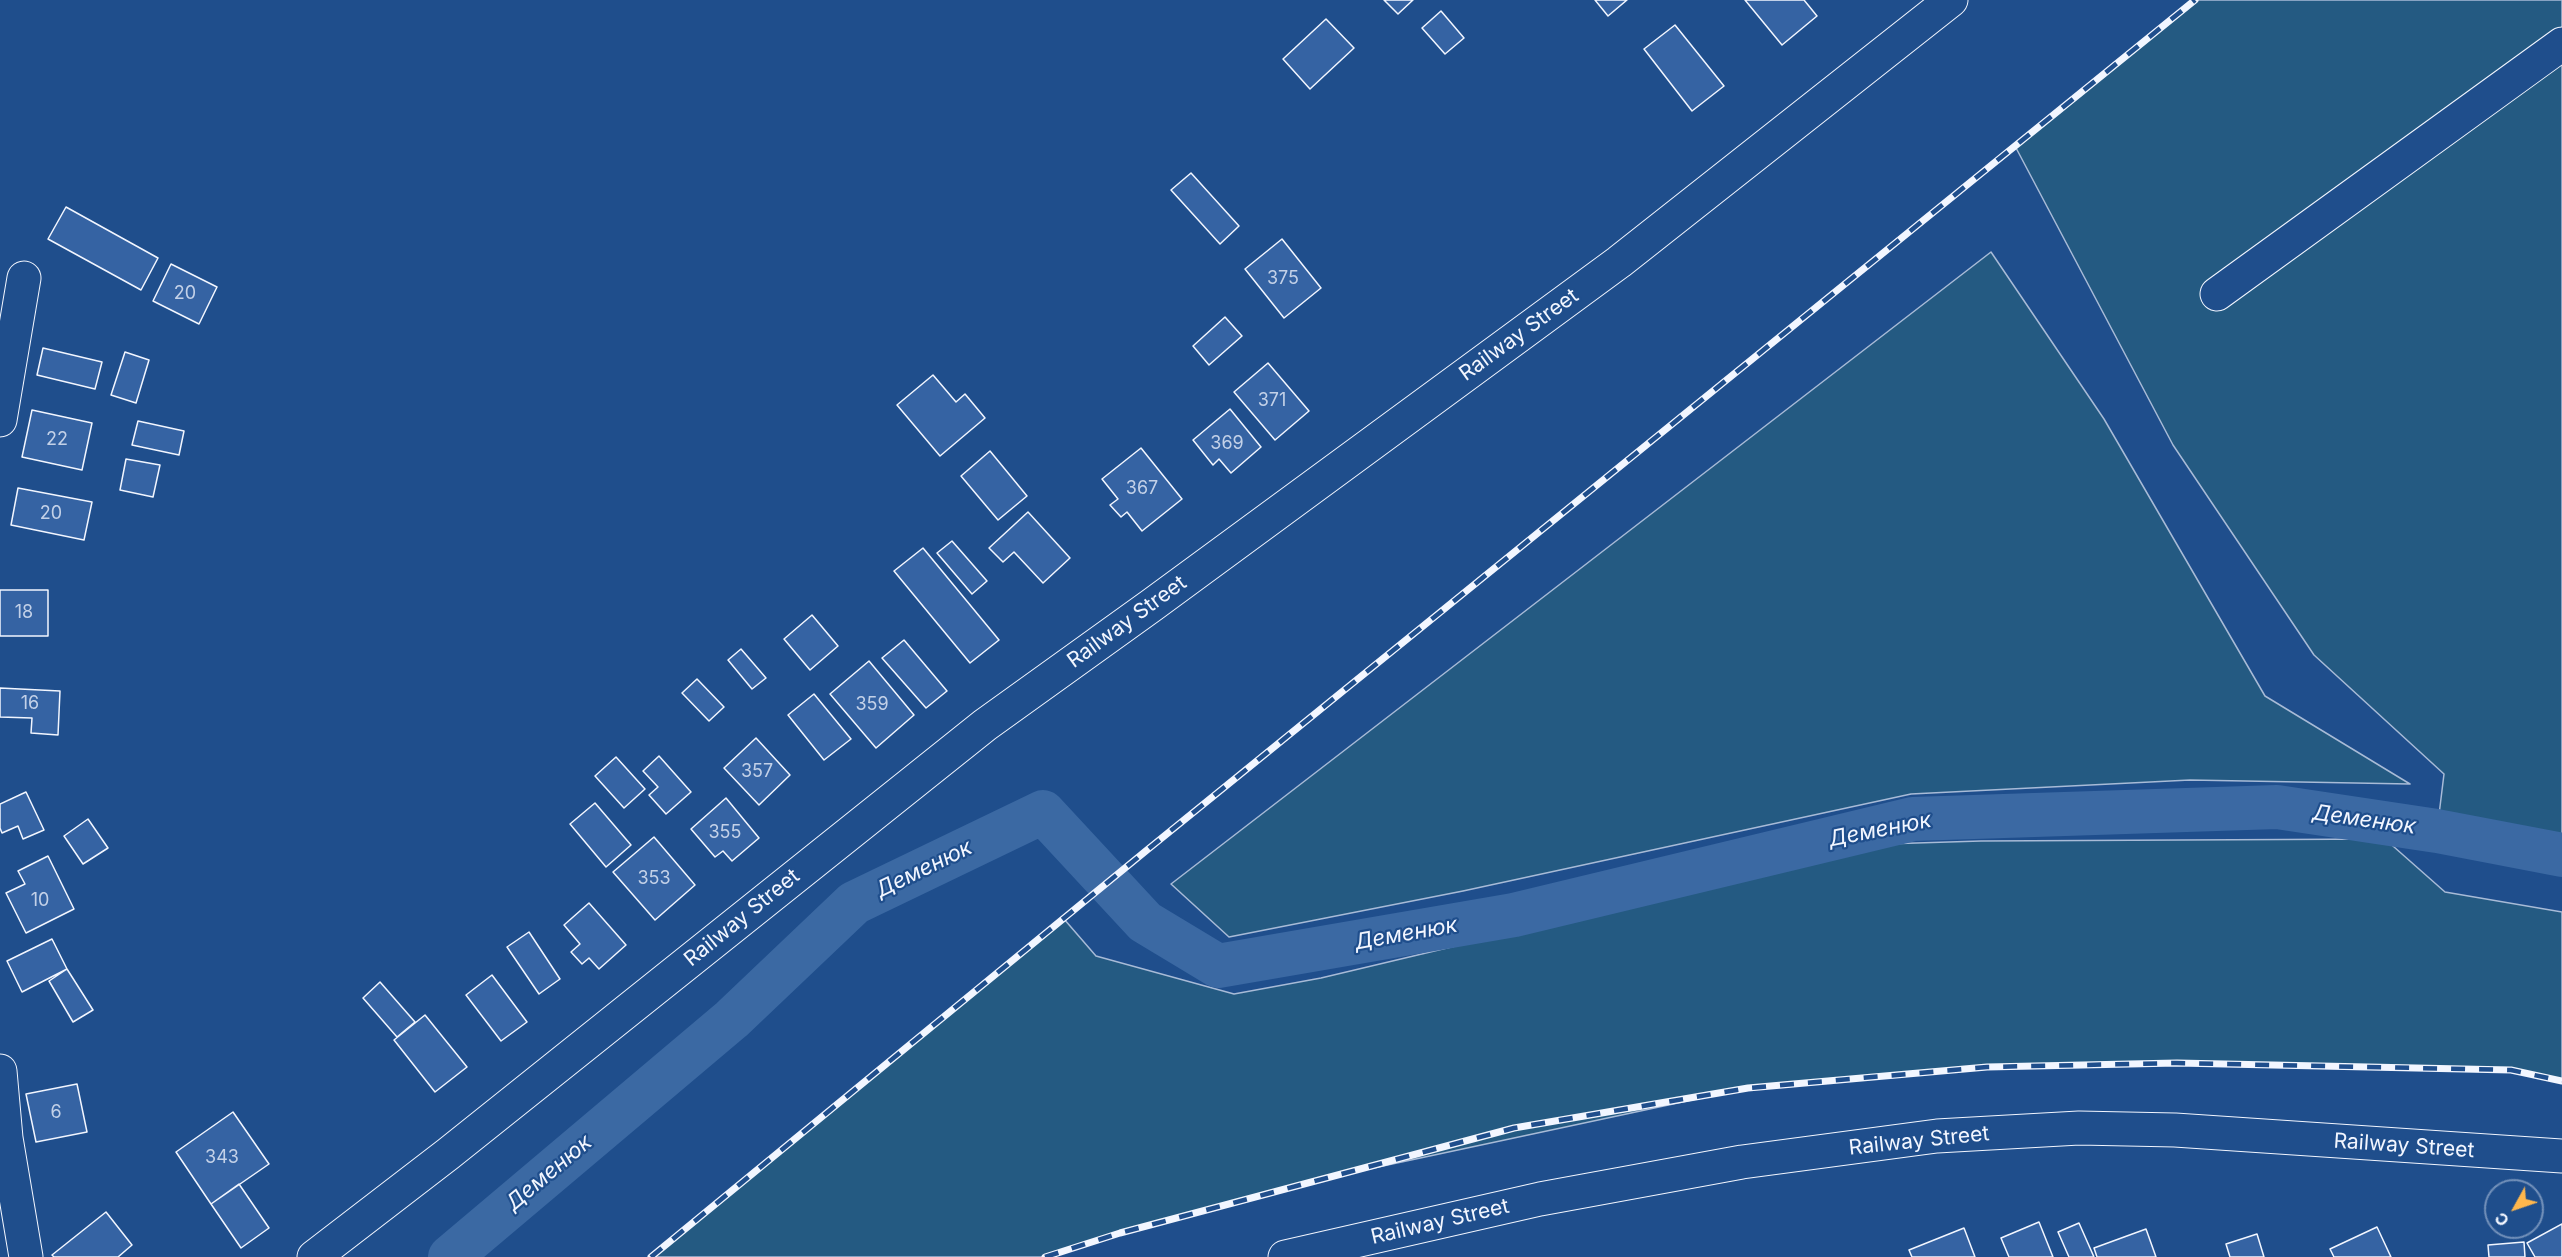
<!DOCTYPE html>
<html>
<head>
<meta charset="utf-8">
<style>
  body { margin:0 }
  #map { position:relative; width:2562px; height:1257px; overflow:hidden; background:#1f4e8c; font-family:Inter,sans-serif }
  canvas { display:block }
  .north { position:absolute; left:2484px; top:1179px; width:60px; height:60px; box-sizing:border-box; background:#1f4e8c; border:2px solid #7391ba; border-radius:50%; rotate:230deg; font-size:16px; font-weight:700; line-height:24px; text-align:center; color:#f2f6ff }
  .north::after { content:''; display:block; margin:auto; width:21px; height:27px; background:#ffb74d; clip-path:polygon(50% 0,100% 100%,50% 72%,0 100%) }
</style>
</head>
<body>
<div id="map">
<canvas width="2562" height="1257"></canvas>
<div class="north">С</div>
</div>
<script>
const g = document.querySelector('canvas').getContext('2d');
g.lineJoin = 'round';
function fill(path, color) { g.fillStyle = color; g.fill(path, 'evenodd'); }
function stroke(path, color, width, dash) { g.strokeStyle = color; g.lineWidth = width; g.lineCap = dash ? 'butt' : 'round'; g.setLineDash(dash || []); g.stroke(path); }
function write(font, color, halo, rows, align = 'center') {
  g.font = font + ' Inter,sans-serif'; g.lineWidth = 4.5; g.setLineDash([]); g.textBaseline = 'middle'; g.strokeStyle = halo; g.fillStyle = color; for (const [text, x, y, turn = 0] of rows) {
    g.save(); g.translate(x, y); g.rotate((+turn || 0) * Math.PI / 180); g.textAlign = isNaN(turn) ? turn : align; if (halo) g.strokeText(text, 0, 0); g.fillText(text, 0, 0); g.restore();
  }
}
const green = new Path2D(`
  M 2195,0 L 2562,0 L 2562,855 L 2437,831 L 2444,774 L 2314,655 L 2173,445 L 2015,146 Z
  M 1991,252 L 2104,419 L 2265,696 L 2410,784 L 2190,780 L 1911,794 L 1463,891 L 1229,937 L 1171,884 Z
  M 2385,839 L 2445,892 L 2562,912 L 2562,1081 L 2510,1070 L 2177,1063 L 1987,1067 L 1748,1088 L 1308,1182 L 1120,1233 L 1045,1257 L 651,1257 L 1064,919 L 1096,956 L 1234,994 L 1321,978 L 1884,844 L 1981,841 Z`);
const canal = new Path2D(`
  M 450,1257 L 732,1019 L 854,903 L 1043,812 L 1145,922 L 1218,966 L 1514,915 L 1913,819 L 2277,807 L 2437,831 L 2562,855`);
const building = new Path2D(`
  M 1384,0 L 1413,0 L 1398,14 Z
  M 1595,0 L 1627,0 L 1608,16 Z
  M 1745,0 L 1804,0 L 1817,16 L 1782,45 Z
  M 1441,11 L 1464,38 L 1445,54 L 1422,28 Z
  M 1326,19 L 1354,48 L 1310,89 L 1283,59 Z
  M 1675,25 L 1724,86 L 1692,111 L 1644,49 Z
  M 1191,173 L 1239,226 L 1220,244 L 1171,190 Z
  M 66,207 L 158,258 L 141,290 L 48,239 Z
  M 1282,239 L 1321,288 L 1284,318 L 1245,269 Z
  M 171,264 L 217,287 L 199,324 L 153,301 Z
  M 1225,317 L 1242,336 L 1209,365 L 1193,346 Z
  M 43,348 L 102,362 L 95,389 L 37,375 Z
  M 125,352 L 149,360 L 136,403 L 111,395 Z
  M 1268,363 L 1309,411 L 1275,440 L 1234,392 Z
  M 933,375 L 956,402 L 965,394 L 985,418 L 940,456 L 897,405 Z
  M 1230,409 L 1261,447 L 1231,473 L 1219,459 L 1213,465 L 1193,440 Z
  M 32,410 L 92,423 L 82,470 L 22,457 Z
  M 138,421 L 184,431 L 179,455 L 132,445 Z
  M 1141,448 L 1182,499 L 1142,531 L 1127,512 L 1121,517 L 1110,505 L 1118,499 L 1102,479 Z
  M 990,451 L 1027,496 L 998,520 L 961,476 Z
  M 126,459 L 160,465 L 153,497 L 120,490 Z
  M 18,488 L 92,502 L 84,540 L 11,525 Z
  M 1028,512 L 1070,558 L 1043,583 L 1014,552 L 1003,562 L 989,548 Z
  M 952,541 L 987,581 L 972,594 L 937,553 Z
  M 923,548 L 999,640 L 970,663 L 894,571 Z
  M 0,590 L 48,590 L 48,636 L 0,636 Z
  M 812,615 L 838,646 L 810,670 L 784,639 Z
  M 904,640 L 947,691 L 926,708 L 882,658 Z
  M 741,649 L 766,678 L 752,689 L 728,660 Z
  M 869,661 L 914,715 L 876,748 L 830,694 Z
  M 697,679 L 724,707 L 709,721 L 682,693 Z
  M 0,688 L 60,691 L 58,735 L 31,733 L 32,718 L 0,717 Z
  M 814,694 L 851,739 L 824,760 L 788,715 Z
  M 756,738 L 790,775 L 759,805 L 724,768 Z
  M 659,756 L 691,792 L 666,814 L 649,795 L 658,787 L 643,771 Z
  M 616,757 L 645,789 L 624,808 L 595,776 Z
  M 26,792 L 44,830 L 23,839 L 18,826 L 2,833 L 0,828 L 0,804 Z
  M 726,798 L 759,838 L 732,861 L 723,851 L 715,857 L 691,829 Z
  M 595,803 L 631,845 L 606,867 L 570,824 Z
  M 88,819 L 108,848 L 83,864 L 64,836 Z
  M 654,837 L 695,885 L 655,920 L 613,872 Z
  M 48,856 L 74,909 L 26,933 L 6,893 L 25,884 L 18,871 Z
  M 589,903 L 626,945 L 599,969 L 589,958 L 582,964 L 571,952 L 580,944 L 564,925 Z
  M 529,932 L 560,979 L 539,994 L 507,947 Z
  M 52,939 L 67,969 L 22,992 L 7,961 Z
  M 67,969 L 93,1010 L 73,1022 L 49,981 Z
  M 492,975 L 527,1022 L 501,1041 L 466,995 Z
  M 380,982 L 415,1022 L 397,1037 L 363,998 Z
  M 425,1015 L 467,1067 L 435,1092 L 394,1040 Z
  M 77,1084 L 87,1132 L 36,1142 L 26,1094 Z
  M 233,1112 L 269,1164 L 211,1204 L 176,1152 Z
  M 239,1184 L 269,1228 L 241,1248 L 211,1204 Z
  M 106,1212 L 132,1245 L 118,1257 L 54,1257 L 52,1255 Z
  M 2039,1222 L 2053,1257 L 2009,1257 L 2001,1238 Z
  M 2079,1223 L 2094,1257 L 2069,1257 L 2058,1232 Z
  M 2562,1224 L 2562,1257 L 2535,1257 L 2527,1243 Z
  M 2377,1227 L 2391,1257 L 2334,1257 L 2330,1249 Z
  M 1964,1228 L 1975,1257 L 1912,1257 L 1909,1250 Z
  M 2146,1229 L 2156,1257 L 2097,1257 L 2094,1248 Z
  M 2257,1234 L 2264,1257 L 2230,1257 L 2226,1244 Z
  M 2524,1242 L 2525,1257 L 2489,1257 L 2488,1245 Z`);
const minor = new Path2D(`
  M 2217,294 L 2562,44
  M 0,420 L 24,278
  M 0,1071 L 6,1138 L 26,1257
  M 314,1257 L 448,1154 L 985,725 L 1152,605 L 1619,262 L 1951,0
  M 1285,1257 L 1540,1199 L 1742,1162 L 1937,1136 L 2079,1128 L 2175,1130 L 2562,1156`);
const rail = new Path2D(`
  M 651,1257 L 1147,850 L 2195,0
  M 1045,1257 L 1120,1233 L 1514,1128 L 1748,1088 L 1987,1067 L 2177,1063 L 2511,1070 L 2562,1081`);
const numberNames = [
  ["375",1283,279],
  ["20",185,294],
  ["371",1272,401],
  ["22",57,440],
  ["369",1227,444],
  ["367",1142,489],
  ["20",51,514],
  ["18",24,613],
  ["16",30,704],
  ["359",872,705],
  ["357",757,772],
  ["355",725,833],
  ["353",654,879],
  ["10",40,901],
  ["6",56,1113],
  ["343",222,1158]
];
const streetNames = [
  ["Railway Street",1519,335,-36],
  ["Railway Street",1127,622,-36],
  ["Railway Street",742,918,-39],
  ["Railway Street",1919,1141,-6],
  ["Railway Street",2404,1146,4],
  ["Railway Street",1440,1222,-13]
];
const waterNames = [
  ["Деменюк",2364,820,8],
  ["Деменюк",1880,830,-11],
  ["Деменюк",924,869,-26],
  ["Деменюк",1406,934,-10],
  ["Деменюк",549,1173,-40]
];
fill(green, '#245a82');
stroke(green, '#a8bbd7', 1.5);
stroke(canal, '#3b69a3', 44);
fill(building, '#3563a3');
stroke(building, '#f2f6ff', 1.5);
stroke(minor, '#f2f6ff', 35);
stroke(minor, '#1f4e8c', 33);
stroke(rail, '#f2f6ff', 7);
stroke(rail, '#1f4e8c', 4.5, [14]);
write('18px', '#c3d1e8', null, numberNames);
write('21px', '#f2f6ff', '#1f4e8c', streetNames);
write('italic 22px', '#f2f6ff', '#1f4e8c', waterNames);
</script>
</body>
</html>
